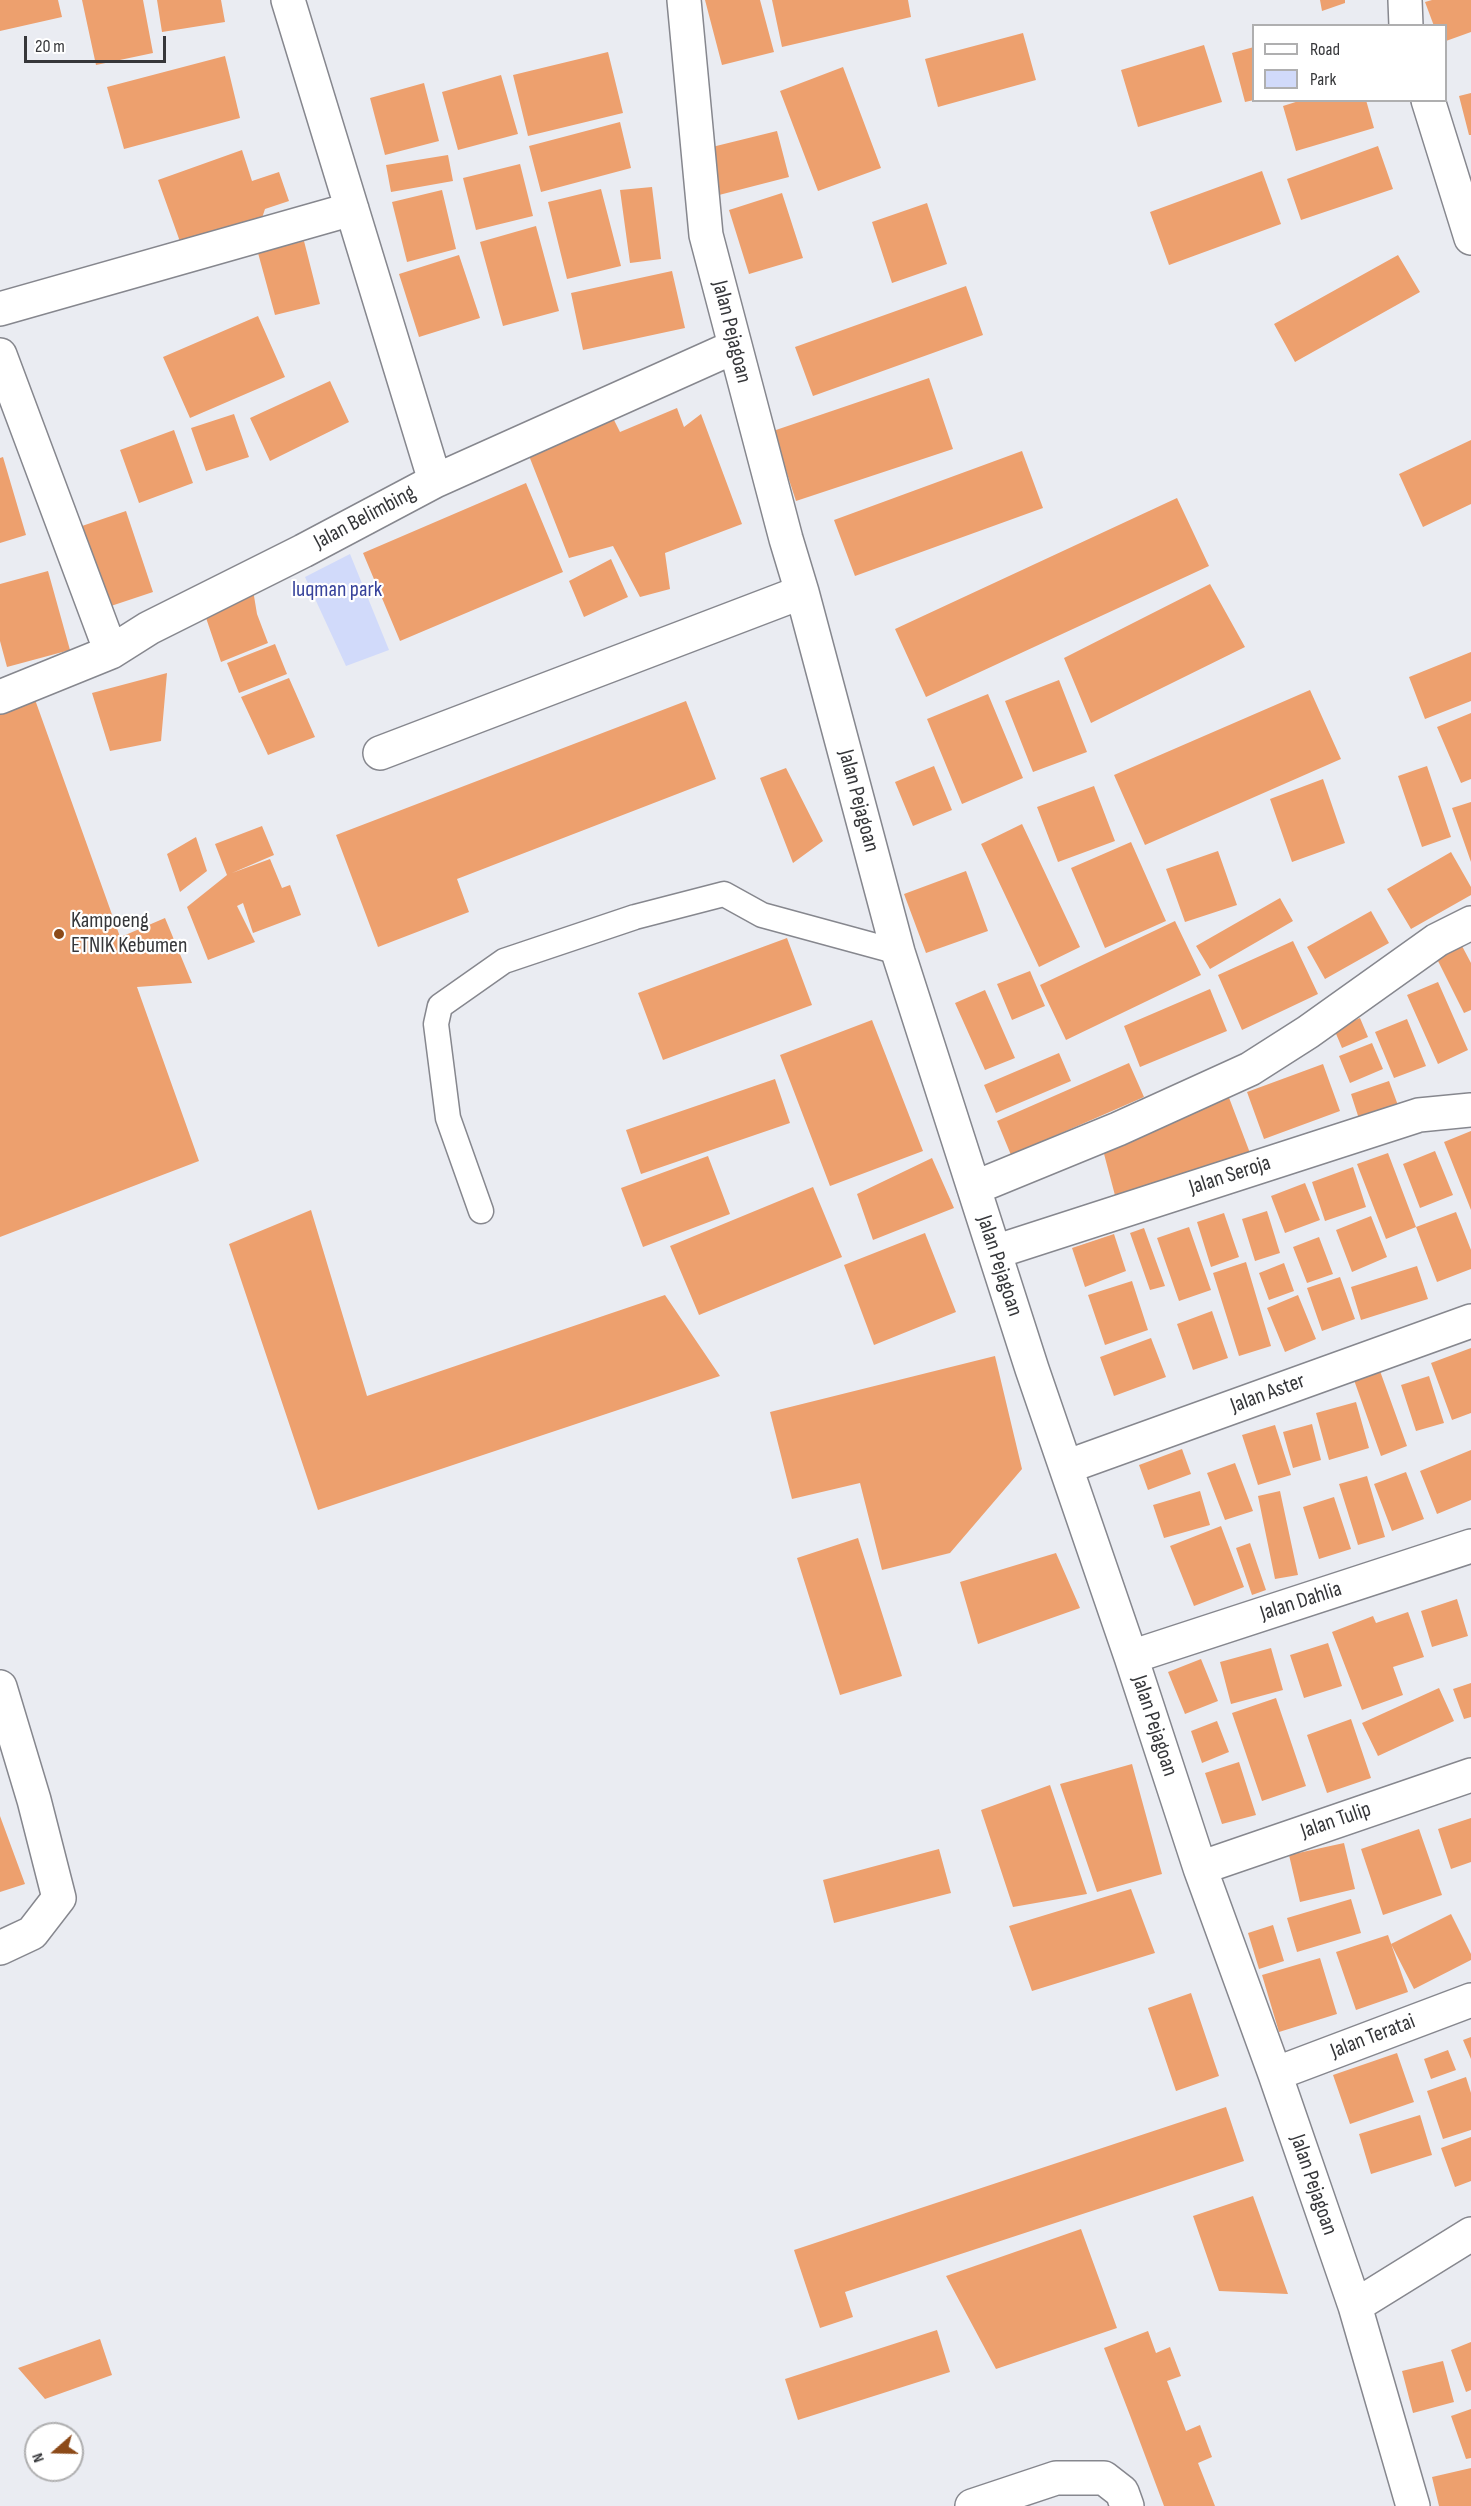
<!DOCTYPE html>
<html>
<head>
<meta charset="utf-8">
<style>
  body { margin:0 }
  #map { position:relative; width:1471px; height:2506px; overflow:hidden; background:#eaecf2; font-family:"Sofia Sans Condensed",sans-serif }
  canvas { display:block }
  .legend { position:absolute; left:1252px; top:24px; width:195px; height:78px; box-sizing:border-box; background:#fff; border:2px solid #afafb0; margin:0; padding:8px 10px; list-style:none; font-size:18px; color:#36373a }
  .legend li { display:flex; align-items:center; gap:12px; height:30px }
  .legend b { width:30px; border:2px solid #afafb0 }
  .north { position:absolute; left:24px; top:2422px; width:60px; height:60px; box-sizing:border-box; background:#fff; border:2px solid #afafb0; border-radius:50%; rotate:250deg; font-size:16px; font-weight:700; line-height:24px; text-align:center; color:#36373a }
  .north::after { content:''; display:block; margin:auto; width:21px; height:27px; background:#8c4a19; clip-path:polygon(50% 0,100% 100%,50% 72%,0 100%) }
  .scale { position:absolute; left:24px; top:36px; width:142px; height:27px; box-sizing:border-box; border:3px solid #36373a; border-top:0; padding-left:8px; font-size:18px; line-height:21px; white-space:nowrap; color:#36373a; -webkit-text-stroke:4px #fff; paint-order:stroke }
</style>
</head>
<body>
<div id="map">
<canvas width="1471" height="2506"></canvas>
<ul class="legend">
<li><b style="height:8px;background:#fff"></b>Road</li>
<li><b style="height:16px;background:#d1dafa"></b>Park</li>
</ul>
<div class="north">N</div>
<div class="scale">20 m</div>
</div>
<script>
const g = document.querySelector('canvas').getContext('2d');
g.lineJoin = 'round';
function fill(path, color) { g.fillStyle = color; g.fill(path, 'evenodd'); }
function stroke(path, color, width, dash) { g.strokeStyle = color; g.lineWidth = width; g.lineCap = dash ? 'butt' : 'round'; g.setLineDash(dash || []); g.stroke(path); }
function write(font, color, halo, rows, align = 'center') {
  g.font = font + ' "Sofia Sans Condensed",sans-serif'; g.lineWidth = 4.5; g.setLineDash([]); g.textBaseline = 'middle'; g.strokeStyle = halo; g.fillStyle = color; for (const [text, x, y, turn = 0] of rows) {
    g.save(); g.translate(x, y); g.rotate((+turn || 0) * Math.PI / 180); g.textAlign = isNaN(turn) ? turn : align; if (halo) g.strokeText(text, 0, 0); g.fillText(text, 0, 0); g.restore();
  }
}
const green = new Path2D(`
  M 350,554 L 389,650 L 346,666 L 305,577 Z`);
const building = new Path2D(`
  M 0,0 L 58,0 L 62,17 L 0,31 Z
  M 82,0 L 143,0 L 153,53 L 96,65 Z
  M 157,0 L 221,0 L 225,22 L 162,32 Z
  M 705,0 L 760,0 L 774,52 L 722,65 Z
  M 772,0 L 908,0 L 911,17 L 782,47 Z
  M 1320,0 L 1345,0 L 1345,3 L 1322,11 Z
  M 1432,0 L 1471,0 L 1471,32 L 1446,41 L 1446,26 L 1434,26 L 1425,2 Z
  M 1023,33 L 1036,80 L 938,107 L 925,59 Z
  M 1204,45 L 1222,102 L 1138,127 L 1121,70 Z
  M 1254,47 L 1254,100 L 1245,102 L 1232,53 Z
  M 608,52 L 623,113 L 528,136 L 513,75 Z
  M 225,56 L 240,118 L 124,149 L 107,87 Z
  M 843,67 L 881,168 L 818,191 L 780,91 Z
  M 501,75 L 518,134 L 458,150 L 442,92 Z
  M 424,83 L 439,141 L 385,155 L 370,98 Z
  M 1471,93 L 1471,135 L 1469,135 L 1459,96 Z
  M 1302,100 L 1366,100 L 1374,128 L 1296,151 L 1283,106 Z
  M 620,122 L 631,168 L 541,192 L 529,146 Z
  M 777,131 L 789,177 L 719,195 L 708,148 Z
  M 1378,146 L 1393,189 L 1301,220 L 1287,179 Z
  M 242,150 L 252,181 L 279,172 L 289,201 L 265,209 L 260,224 L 183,250 L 158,180 Z
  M 448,155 L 453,181 L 391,192 L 386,165 Z
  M 520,164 L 533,216 L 476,230 L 463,178 Z
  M 1262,171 L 1281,224 L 1169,265 L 1150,212 Z
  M 652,187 L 661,259 L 630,263 L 620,190 Z
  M 601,189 L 621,266 L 567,279 L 548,202 Z
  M 442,190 L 456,249 L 407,262 L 392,202 Z
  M 782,193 L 803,258 L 749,274 L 729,210 Z
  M 927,203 L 947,264 L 892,283 L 872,222 Z
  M 536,226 L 559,311 L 503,326 L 480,242 Z
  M 304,241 L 320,304 L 275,315 L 258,253 Z
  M 459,255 L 480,318 L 419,337 L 399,274 Z
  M 1398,255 L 1420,292 L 1295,362 L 1274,324 Z
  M 672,271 L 685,328 L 583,350 L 571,293 Z
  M 966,286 L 983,335 L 813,396 L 795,347 Z
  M 258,316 L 285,377 L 190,418 L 163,357 Z
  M 929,378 L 953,449 L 796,501 L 773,431 Z
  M 330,381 L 349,422 L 270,461 L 250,418 Z
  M 608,408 L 620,432 L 677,408 L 684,427 L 701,414 L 742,524 L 665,553 L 670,589 L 640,597 L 613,546 L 569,558 L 524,443 Z
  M 234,414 L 249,457 L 206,471 L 191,428 Z
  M 174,430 L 193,483 L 139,503 L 120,450 Z
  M 1471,440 L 1471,504 L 1423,527 L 1399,474 Z
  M 1022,451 L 1043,508 L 855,576 L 834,520 Z
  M 3,457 L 26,535 L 0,543 L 0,458 Z
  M 526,483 L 563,572 L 400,641 L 363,553 Z
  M 1177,498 L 1209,566 L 926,697 L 895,629 Z
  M 126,511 L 153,592 L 108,607 L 82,526 Z
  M 611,559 L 628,597 L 584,617 L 569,581 Z
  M 48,571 L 70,650 L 7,667 L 0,641 L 0,584 Z
  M 252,584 L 257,614 L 268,643 L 221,662 L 203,609 Z
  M 1210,584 L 1245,647 L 1091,723 L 1064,658 Z
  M 275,644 L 287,674 L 239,693 L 227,663 Z
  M 1471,652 L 1471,701 L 1425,719 L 1409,677 Z
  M 167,673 L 161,741 L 110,751 L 92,693 Z
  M 289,678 L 315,737 L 268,755 L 241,697 Z
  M 1059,680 L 1087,752 L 1033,772 L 1005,701 Z
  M 1310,690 L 1341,759 L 1145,845 L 1114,775 Z
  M 33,694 L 124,948 L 123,936 L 165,918 L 192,983 L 137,987 L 199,1161 L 0,1237 L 0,707 Z
  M 988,694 L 1023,778 L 962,804 L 927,719 Z
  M 686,701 L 716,779 L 457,879 L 469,912 L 378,947 L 336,835 Z
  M 1471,713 L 1471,779 L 1461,783 L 1437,727 Z
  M 934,766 L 952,810 L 913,826 L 895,782 Z
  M 1427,766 L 1451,837 L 1422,847 L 1398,776 Z
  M 786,768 L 823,841 L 793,863 L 760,778 Z
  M 1323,779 L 1345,843 L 1292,862 L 1270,799 Z
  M 1094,786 L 1115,841 L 1058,862 L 1037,807 Z
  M 1471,802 L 1471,862 L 1452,808 Z
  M 1022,824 L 1080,947 L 1039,967 L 981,844 Z
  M 262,826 L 274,855 L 232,873 L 270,859 L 282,888 L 290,885 L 301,915 L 253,933 L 243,903 L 237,906 L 255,942 L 208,960 L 187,907 L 227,875 L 215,844 Z
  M 196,837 L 207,871 L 180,892 L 167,854 Z
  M 1131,842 L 1166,921 L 1105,948 L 1071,868 Z
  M 1218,851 L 1237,905 L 1185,922 L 1166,869 Z
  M 1451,852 L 1471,887 L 1471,895 L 1411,929 L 1387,889 Z
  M 966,871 L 988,931 L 926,953 L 904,894 Z
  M 1280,898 L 1293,921 L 1210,969 L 1196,946 Z
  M 1371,911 L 1389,943 L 1325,979 L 1307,947 Z
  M 1175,921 L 1201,975 L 1066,1040 L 1040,985 Z
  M 787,938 L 812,1005 L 663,1060 L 638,993 Z
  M 1293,941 L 1318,994 L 1242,1030 L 1218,975 Z
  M 1462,946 L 1471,963 L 1471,1010 L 1464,1013 L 1437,959 Z
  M 1030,971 L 1045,1006 L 1012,1020 L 997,984 Z
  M 1438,982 L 1468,1050 L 1438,1064 L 1407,995 Z
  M 1210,989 L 1227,1031 L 1140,1067 L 1124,1026 Z
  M 985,990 L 1015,1058 L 985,1070 L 955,1003 Z
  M 1360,1018 L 1368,1037 L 1342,1048 L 1334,1029 Z
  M 1407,1019 L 1426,1066 L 1394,1078 L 1375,1032 Z
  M 872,1020 L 923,1151 L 830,1186 L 780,1055 Z
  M 1372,1043 L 1383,1069 L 1350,1083 L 1339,1056 Z
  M 1059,1053 L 1071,1081 L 996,1113 L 984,1085 Z
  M 1129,1063 L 1144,1097 L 1011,1155 L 997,1121 Z
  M 1323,1064 L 1340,1111 L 1264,1139 L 1247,1092 Z
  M 775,1079 L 790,1123 L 641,1174 L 626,1130 Z
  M 1389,1081 L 1399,1108 L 1360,1122 L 1351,1094 Z
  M 1228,1095 L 1250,1153 L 1117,1203 L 1103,1150 Z
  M 1471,1131 L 1471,1210 L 1444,1142 Z
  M 1435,1151 L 1453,1195 L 1420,1208 L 1403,1164 Z
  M 1388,1153 L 1416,1227 L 1456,1212 L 1471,1250 L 1471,1269 L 1437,1282 L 1416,1227 L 1386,1239 L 1357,1164 Z
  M 708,1156 L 730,1214 L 643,1247 L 621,1188 Z
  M 932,1158 L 954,1208 L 873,1240 L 857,1194 Z
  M 1353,1167 L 1366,1207 L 1325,1221 L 1312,1182 Z
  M 1305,1183 L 1320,1220 L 1285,1233 L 1271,1196 Z
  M 813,1187 L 842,1257 L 699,1315 L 670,1246 Z
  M 311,1210 L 367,1396 L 665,1295 L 720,1376 L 318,1510 L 229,1244 Z
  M 1267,1211 L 1280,1253 L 1255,1261 L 1242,1219 Z
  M 1224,1213 L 1239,1257 L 1211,1267 L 1197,1222 Z
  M 1371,1216 L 1387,1257 L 1352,1272 L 1336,1230 Z
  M 1189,1227 L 1211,1290 L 1179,1301 L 1157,1238 Z
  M 1144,1228 L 1165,1286 L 1150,1290 L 1130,1233 Z
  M 925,1233 L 956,1312 L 874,1345 L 844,1265 Z
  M 1114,1234 L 1126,1271 L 1085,1287 L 1072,1248 Z
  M 1319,1237 L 1333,1274 L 1307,1283 L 1293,1247 Z
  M 1246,1262 L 1271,1346 L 1239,1356 L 1213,1273 Z
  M 1284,1263 L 1294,1291 L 1269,1300 L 1259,1273 Z
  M 1417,1266 L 1428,1299 L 1361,1320 L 1351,1287 Z
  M 1340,1277 L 1355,1319 L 1322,1331 L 1307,1288 Z
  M 1132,1281 L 1148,1330 L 1105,1345 L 1088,1295 Z
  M 1298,1295 L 1316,1339 L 1285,1352 L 1267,1308 Z
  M 1212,1311 L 1228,1358 L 1193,1370 L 1177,1324 Z
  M 1151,1338 L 1166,1377 L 1114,1396 L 1100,1357 Z
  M 1471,1348 L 1471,1413 L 1452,1420 L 1431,1363 Z
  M 995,1356 L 1022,1469 L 950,1553 L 882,1570 L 860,1483 L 792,1499 L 770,1412 Z
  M 1380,1371 L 1407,1446 L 1381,1456 L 1354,1380 Z
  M 1429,1376 L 1444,1423 L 1416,1431 L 1401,1385 Z
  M 1356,1402 L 1369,1448 L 1329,1460 L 1316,1413 Z
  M 1312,1424 L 1321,1460 L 1293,1468 L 1283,1432 Z
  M 1275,1425 L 1291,1475 L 1258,1485 L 1242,1435 Z
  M 1182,1449 L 1191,1474 L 1148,1490 L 1139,1465 Z
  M 1471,1450 L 1471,1500 L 1437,1514 L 1420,1471 Z
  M 1235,1463 L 1253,1511 L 1225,1520 L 1207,1473 Z
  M 1406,1472 L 1424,1519 L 1392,1531 L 1374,1484 Z
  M 1367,1476 L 1385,1537 L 1358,1545 L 1339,1484 Z
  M 1200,1491 L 1210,1525 L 1164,1538 L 1153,1505 Z
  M 1280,1491 L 1298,1575 L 1275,1579 L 1258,1496 Z
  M 1334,1497 L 1351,1549 L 1319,1559 L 1303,1507 Z
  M 1221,1526 L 1244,1587 L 1194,1606 L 1170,1546 Z
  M 858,1538 L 902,1676 L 840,1695 L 797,1558 Z
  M 1250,1543 L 1266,1590 L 1252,1595 L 1236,1548 Z
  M 1056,1553 L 1080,1608 L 978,1644 L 960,1582 Z
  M 1457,1599 L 1468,1636 L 1432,1647 L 1421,1611 Z
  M 1408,1612 L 1424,1657 L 1393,1667 L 1403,1695 L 1362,1710 L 1332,1632 L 1373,1616 L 1376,1623 Z
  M 1328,1643 L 1342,1686 L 1304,1698 L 1290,1655 Z
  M 1271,1648 L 1283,1690 L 1231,1704 L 1220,1662 Z
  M 1201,1659 L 1218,1701 L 1185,1714 L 1168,1672 Z
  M 1471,1683 L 1471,1717 L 1464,1719 L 1453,1689 Z
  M 1439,1688 L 1454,1721 L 1378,1756 L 1362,1723 Z
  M 1276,1698 L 1306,1786 L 1262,1801 L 1232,1713 Z
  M 1351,1719 L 1371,1778 L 1327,1793 L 1307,1735 Z
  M 1217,1721 L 1229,1752 L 1202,1763 L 1191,1731 Z
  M 1239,1762 L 1256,1815 L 1222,1824 L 1205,1773 Z
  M 1132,1764 L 1162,1874 L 1097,1892 L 1060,1784 Z
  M 1050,1785 L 1087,1894 L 1013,1907 L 981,1810 Z
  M 0,1816 L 25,1884 L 0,1892 Z
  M 1471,1818 L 1471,1862 L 1451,1869 L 1438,1829 Z
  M 1419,1829 L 1442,1895 L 1383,1915 L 1361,1849 Z
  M 1344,1843 L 1355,1889 L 1300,1902 L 1289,1855 Z
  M 939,1849 L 951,1893 L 834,1923 L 823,1880 Z
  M 1131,1889 L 1155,1953 L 1032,1991 L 1009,1926 Z
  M 1351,1899 L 1361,1933 L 1297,1952 L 1287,1918 Z
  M 1451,1914 L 1471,1954 L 1471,1960 L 1414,1989 L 1391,1944 Z
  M 1273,1925 L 1284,1961 L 1259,1969 L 1248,1933 Z
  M 1388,1935 L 1408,1992 L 1356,2010 L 1336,1952 Z
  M 1320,1958 L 1337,2014 L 1279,2032 L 1262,1975 Z
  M 1191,1993 L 1219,2076 L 1176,2091 L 1148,2008 Z
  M 1471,2037 L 1471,2059 L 1463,2040 Z
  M 1448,2050 L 1456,2070 L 1431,2079 L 1424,2059 Z
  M 1397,2053 L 1414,2102 L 1350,2124 L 1333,2075 Z
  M 1466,2077 L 1471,2093 L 1471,2130 L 1443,2139 L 1427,2091 Z
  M 1226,2107 L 1244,2161 L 845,2292 L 853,2317 L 820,2328 L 794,2250 Z
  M 1420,2115 L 1432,2155 L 1371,2174 L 1359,2134 Z
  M 1471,2137 L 1471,2181 L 1455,2187 L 1441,2148 Z
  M 1253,2196 L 1288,2294 L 1219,2291 L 1193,2216 Z
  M 1081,2229 L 1117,2328 L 996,2369 L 946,2276 Z
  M 937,2330 L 950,2372 L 798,2420 L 785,2379 Z
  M 1148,2331 L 1156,2353 L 1170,2347 L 1181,2376 L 1167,2381 L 1186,2431 L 1200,2425 L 1212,2457 L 1198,2463 L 1215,2506 L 1164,2506 L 1131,2418 L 1104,2348 Z
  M 100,2339 L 112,2375 L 45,2399 L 18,2368 Z
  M 1471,2342 L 1471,2390 L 1466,2392 L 1451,2350 Z
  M 1443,2361 L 1454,2402 L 1413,2413 L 1402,2371 Z
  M 1471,2409 L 1471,2458 L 1466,2459 L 1451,2416 Z
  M 1471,2468 L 1471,2506 L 1439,2506 L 1432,2477 Z`);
const service = new Path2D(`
  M 481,1211 L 448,1118 L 436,1024 L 440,1006 L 504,961 L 635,917 L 724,894 L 762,915 L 898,952`);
const minor = new Path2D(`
  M 288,0 L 435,481
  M 684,0 L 706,235 L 786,539 L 802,592 L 898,952 L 1032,1369 L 1131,1657 L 1200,1868 L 1275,2074 L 1355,2306 L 1413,2506
  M 1405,0 L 1406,26
  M 1428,100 L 1471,238
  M 0,309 L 352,209
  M 0,355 L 111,652
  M 0,697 L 111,652 L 149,628 L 303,551 L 435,481 L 734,347
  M 380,753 L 802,592
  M 974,1188 L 1118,1129 L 1250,1069 L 1308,1032 L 1437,940 L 1471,923
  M 995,1252 L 1419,1115 L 1471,1110
  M 1066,1467 L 1471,1321
  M 1131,1657 L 1471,1546
  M 0,1687 L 34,1800 L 59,1898 L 32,1933 L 0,1948
  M 1200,1868 L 1471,1775
  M 1275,2074 L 1471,2000
  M 1355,2306 L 1471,2234
  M 972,2506 L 1056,2478 L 1104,2478 L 1122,2492 L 1127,2506`);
const markers = [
  [59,934,6,"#8c4a19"]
];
const streetNames = [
  ["Jalan Pejagoan",731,332,76],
  ["Jalan Belimbing",365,518,-28],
  ["Jalan Pejagoan",858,801,75],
  ["Jalan Seroja",1230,1176,-18],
  ["Jalan Pejagoan",999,1266,72],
  ["Jalan Aster",1268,1394,-20],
  ["Jalan Dahlia",1301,1602,-18],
  ["Jalan Pejagoan",1154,1726,72],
  ["Jalan Tulip",1336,1821,-19],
  ["Jalan Teratai",1373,2037,-21],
  ["Jalan Pejagoan",1313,2185,71]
];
const parkNames = [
  ["luqman park",337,590]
];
const poiNames = [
  ["Kampoeng",71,921],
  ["ETNIK Kebumen",71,946]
];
fill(green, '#d1dafa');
fill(building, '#eda06e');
stroke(service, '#86878e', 27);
stroke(minor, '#86878e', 36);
stroke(service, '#fff', 24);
stroke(minor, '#fff', 33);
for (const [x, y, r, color] of markers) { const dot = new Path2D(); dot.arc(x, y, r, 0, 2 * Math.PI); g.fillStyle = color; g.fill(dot); stroke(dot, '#fff', 2); }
write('22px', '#36373a', '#fff', streetNames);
write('22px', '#37439b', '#fff', parkNames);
write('22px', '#36373a', '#fff', poiNames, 'left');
</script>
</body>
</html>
